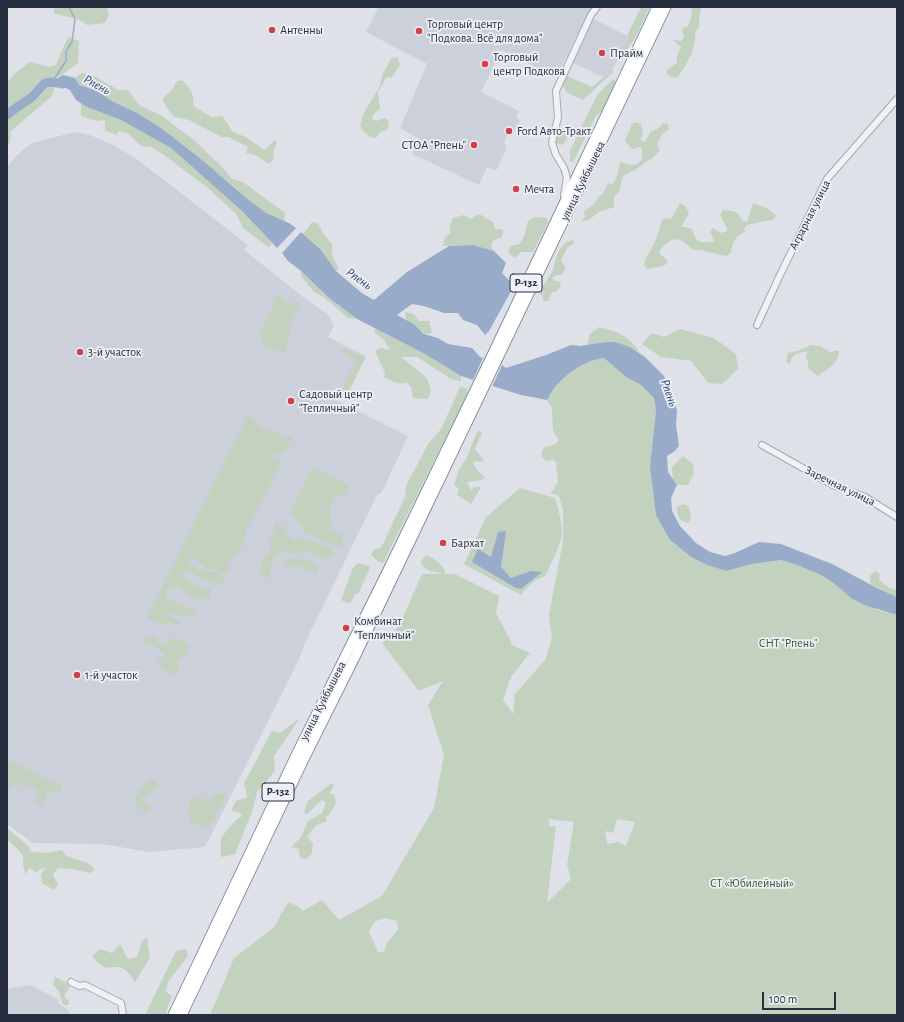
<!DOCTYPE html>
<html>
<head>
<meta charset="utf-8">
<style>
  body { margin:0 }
  #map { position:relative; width:904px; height:1022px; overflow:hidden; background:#dee1e8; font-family:"Alegreya Sans",sans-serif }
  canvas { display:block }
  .frame { position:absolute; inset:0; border:8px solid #272e40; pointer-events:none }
  .scale { position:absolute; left:762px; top:992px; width:74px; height:18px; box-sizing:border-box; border:2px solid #272e40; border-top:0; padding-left:5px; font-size:12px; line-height:14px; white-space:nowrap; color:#272e40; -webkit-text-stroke:3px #eef0f6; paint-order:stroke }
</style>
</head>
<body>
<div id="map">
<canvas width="904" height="1022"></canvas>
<div class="frame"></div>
<div class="scale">100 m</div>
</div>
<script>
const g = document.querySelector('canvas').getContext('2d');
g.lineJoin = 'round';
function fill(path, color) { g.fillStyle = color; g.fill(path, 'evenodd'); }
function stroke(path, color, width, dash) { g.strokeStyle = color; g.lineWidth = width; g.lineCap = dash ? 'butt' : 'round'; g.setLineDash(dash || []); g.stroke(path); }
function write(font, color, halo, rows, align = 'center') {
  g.font = font + ' "Alegreya Sans",sans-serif'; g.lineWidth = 3.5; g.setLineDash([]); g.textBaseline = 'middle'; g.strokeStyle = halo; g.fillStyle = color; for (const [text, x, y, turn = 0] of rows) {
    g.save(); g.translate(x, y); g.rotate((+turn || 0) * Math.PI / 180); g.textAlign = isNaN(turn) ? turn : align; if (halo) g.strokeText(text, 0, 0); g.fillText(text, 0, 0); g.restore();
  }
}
const built = new Path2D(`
  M 379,7 L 593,7 L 589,12 L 556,77 L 501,50 L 481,92 L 519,111 L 516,118 L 520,120 L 512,136 L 508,134 L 504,143 L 506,144 L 505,147 L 507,148 L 496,171 L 487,167 L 479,185 L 412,154 L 419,139 L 400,128 L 427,64 L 366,32 Z
  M 594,19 L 629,37 L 612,70 L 603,77 L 573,63 Z
  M 75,132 L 90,135 L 111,144 L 138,160 L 248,245 L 244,250 L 303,297 L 329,315 L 334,325 L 328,337 L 366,356 L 347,395 L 336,388 L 330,397 L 408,436 L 382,492 L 377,495 L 305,643 L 300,657 L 205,847 L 149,852 L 102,844 L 33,843 L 7,824 L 7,167 L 18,154 L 32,143 Z
  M 30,985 L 59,1000 L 58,1003 L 68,1010 L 69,1015 L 7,1015 L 7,989 Z`);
const green = new Path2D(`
  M 56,7 L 106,7 L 109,15 L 105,23 L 87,25 L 80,20 L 53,13 Z
  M 641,7 L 650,7 L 638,32 L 626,52 L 621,52 L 629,37 L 627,36 Z
  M 692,7 L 701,7 L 699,21 L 699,27 L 695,32 C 698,45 685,68 677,78 L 672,77 L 667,74 L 667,70 L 677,63 L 677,56 L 681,47 L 673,40 L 681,41 L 684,37 L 682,30 L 684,27 L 687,27 C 691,21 692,14 692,7 Z
  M 68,37 L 79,41 L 78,63 L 59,77 L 49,79 L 54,88 L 52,96 L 11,131 L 10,143 L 7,144 L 7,82 L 19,70 L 30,62 L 50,67 L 56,65 Z
  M 392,57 L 398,58 L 400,65 L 392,77 L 386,78 L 378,92 L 380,109 L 373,115 L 372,119 L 376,121 L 385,118 L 389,121 L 388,129 L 385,131 L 381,131 L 376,138 L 370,137 L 362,130 L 360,125 L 365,111 L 380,86 L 382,75 Z
  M 612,70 L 614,71 L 583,100 L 566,92 L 563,85 L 567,76 L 592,87 Z
  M 82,73 L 94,76 L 118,90 L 128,90 L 139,105 L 162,116 L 194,140 L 222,167 L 232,179 L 243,182 L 285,213 L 284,221 L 266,214 L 245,197 L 201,159 L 161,128 L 139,114 L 112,101 L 98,91 L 79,85 L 75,78 Z
  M 613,79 L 616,82 L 602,111 L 596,116 L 573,162 L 570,161 L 570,151 L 597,95 Z
  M 182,80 C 190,89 195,93 193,106 L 212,117 L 222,116 L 233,132 L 246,137 L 264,150 L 274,141 L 277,141 L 273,154 L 274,159 L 269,164 L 255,155 L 246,153 L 248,147 L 228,137 L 222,137 L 189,120 L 175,117 L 169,111 L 162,99 L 172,90 L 176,82 Z
  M 81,103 L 87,107 L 121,120 L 171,148 L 242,211 L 272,243 L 269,248 L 243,228 L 236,214 L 208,188 L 164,155 L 151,147 L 141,146 L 129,134 L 119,131 L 116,135 L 105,130 L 105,120 L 97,121 L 81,116 Z
  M 636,122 L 641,124 L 643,134 L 640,140 L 645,142 L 650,132 L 659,128 L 663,123 L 668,124 L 669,129 L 662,134 L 657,145 L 660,150 L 652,159 L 650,159 L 635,170 L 623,176 L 621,182 L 620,190 L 614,198 L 614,207 L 599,212 L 589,220 L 582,221 L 585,216 L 584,211 L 593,205 L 599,196 L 603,194 L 608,183 L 612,184 C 617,180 619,169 620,162 C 624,163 629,165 633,165 C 642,164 644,156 641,148 L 639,147 L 632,149 L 626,142 L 625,139 L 629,132 L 631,125 Z
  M 562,131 L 569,135 L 563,145 L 556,143 L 555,140 L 560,132 Z
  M 680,203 L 685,206 L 689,214 L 681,226 L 692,229 C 697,245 699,242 715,242 L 710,232 L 713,228 L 721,233 L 727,231 L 727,229 L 720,215 L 723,210 C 735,211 737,211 743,221 L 747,222 L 753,203 L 766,208 L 776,215 L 773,220 L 765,221 L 747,225 L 744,229 L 745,232 C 735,236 732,242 731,253 L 726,256 L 700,250 L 693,250 C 678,236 674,235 659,251 L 661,255 L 667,260 L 667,264 L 659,267 L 646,269 L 644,265 C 646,256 650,252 654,244 C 658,236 659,227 663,219 L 672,218 Z
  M 464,215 L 471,219 L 477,215 L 481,215 L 493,222 L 495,229 L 501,229 L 503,230 L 502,237 C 496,239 492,240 491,247 L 494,251 L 473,245 L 443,246 L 445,237 L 450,234 L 450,225 L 453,218 Z
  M 535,217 L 546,218 L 548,222 L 533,252 L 521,252 L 515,258 L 509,253 L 509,249 L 511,246 L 520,244 C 522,240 525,235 526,231 C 528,222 525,222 535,217 Z
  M 312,222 L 318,223 L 324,235 L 332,244 L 332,256 L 339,269 L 336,271 L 321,250 L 303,234 Z
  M 573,240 L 574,243 L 568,247 L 561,260 L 566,269 L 562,274 L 552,277 L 554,281 L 559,281 L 561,286 L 557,291 L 551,293 L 548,301 L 543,301 L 543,294 L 541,296 L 539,293 C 543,285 549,278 553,270 C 555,267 554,262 556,258 C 558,250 564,241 573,240 Z
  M 301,271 L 328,297 L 357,319 L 348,318 L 325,298 L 314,292 L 301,276 Z
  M 279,295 L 289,304 L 295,302 L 299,304 L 288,325 L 290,335 L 286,346 L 286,354 L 263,346 L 260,335 L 276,298 Z
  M 405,312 L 414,314 L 419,321 L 429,321 L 432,333 L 425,334 L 415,325 L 406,321 Z
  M 599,327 C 617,331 626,335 638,349 L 638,352 L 630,347 L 605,342 L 587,345 L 590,334 Z
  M 376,329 L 425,354 L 461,376 L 461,381 L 451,379 L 417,357 L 401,357 L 427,378 L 431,390 L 428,399 L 413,398 L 411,387 L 406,382 C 399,386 391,381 384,377 L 385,373 L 375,351 L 380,348 L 390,350 L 384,340 L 374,332 Z
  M 680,329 L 714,338 L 736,354 L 738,369 L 722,384 L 708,383 L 691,361 L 661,357 L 642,344 L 652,333 L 664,337 Z
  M 811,345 L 820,346 L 830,352 L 838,350 L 839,352 C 838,364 828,369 818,376 L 808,368 L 808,362 L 806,359 L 807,351 L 794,355 L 789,364 L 786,361 L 788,353 L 800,350 Z
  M 345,348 L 365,358 L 347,395 L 344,392 L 343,388 L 356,360 L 341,351 Z
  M 604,358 L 626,377 L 641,385 L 654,398 L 656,410 L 650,466 L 670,540 L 691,557 L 707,565 L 726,571 L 752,564 L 781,560 L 797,565 L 821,575 L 877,610 L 897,615 L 897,1015 L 210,1015 L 234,958 L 274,927 L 288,902 L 299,907 L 303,911 L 322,900 L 339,920 L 382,896 L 434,808 L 444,755 L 428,705 L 443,681 L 419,691 L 382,643 L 399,626 L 422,574 L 442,574 C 433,570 424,573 421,561 L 426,555 C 433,558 441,563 445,571 L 444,574 L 455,574 L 499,596 L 496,613 L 508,636 L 512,645 L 530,653 L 511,677 L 503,700 L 513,714 L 515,694 L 545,660 L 552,638 L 549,615 L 563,541 L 563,510 L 559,496 L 551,493 L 558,482 L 556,462 L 553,460 L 546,461 L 542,457 L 542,450 C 549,443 553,447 559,441 L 553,430 L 552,408 L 547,400 C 551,394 553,388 558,384 C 569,371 587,360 604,358 ZM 549,819 L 574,822 L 567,865 L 571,879 L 547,903 L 556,826 L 549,826 ZM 617,819 L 635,822 L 626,846 L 618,842 L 607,844 L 605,831 L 613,833 ZM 384,918 L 397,921 L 398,930 L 387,943 L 384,952 L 378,952 L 369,932 L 374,922 Z
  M 460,387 L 467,388 L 467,395 L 388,553 L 384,562 L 379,562 L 371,555 L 374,549 L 381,548 L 405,497 L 406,486 L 428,444 L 441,429 Z
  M 248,416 L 257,423 L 262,430 L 278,431 L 282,439 L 289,436 L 293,436 L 293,437 L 282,454 L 273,453 L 272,456 L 274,459 L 281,461 L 280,465 L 247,529 L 242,546 L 232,560 L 227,562 L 231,567 L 226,573 L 206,568 L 194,559 L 187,559 L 192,567 L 217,573 L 224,578 L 224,583 L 219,585 L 189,572 L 182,571 C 184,584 201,587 211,589 L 210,598 L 196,599 L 176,586 L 172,586 L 165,591 L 166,598 L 197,611 L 195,615 C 184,619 174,611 163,614 L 180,621 L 183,626 L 171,623 L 162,624 L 147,618 Z
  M 479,430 L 482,433 L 475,449 L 484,461 L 473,462 L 477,470 L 485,477 L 482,480 L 467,482 L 471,490 L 475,487 L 481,487 L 471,504 L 457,495 L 459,488 L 456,487 L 454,484 L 459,470 L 467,457 L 476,434 Z
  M 683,456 L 693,464 L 694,473 L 688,485 L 677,485 L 673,480 L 672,467 Z
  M 312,467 L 349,485 L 347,494 L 334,498 L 329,511 L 332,522 L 329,529 L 342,535 L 343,547 L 330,545 L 305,532 L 294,516 L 290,514 Z
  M 520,488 L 555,498 C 558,509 562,520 562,532 C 562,543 550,566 545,576 C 535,579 527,586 521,595 L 464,564 L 486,517 Z
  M 683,504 L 688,506 L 691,515 L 689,523 C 679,521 677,517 677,507 Z
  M 275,522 L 283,526 C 285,533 289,539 296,541 L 301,536 L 306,540 L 310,539 L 332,549 L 334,553 L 333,556 C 323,560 315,556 306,551 L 295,553 L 280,551 L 271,564 L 270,575 L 265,579 L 260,576 L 263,561 L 271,549 L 270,542 L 272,537 Z
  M 284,558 L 301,559 L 318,564 L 317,574 L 306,571 L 297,565 L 285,566 Z
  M 358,563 L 369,566 L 370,568 L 359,592 L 355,594 L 350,604 L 341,600 L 353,568 Z
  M 875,571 L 880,574 L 879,580 L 889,588 L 897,590 L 897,597 L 870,584 L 870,576 Z
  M 153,635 L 157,638 L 160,644 L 164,645 L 167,644 L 166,639 L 180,639 L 188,643 L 190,648 L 187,654 L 178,662 L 179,674 L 173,675 L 158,666 L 158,661 L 164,656 L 164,653 L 155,646 L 143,642 L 143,639 Z
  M 300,718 L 274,756 L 275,771 L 257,792 L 253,809 L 235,854 L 221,857 L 221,838 L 231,825 L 243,814 L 231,810 L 236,801 L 247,797 L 244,783 L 272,731 L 280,733 Z
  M 7,762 C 19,762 30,772 41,777 C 48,780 55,782 62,785 L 62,790 L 46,792 L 46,797 L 40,805 L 34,805 L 37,788 L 29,785 L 22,787 L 18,782 L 9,788 L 7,785 Z
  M 151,779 L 155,780 L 158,786 L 141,798 L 150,807 L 148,814 L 136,806 L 135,796 L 148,780 Z
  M 332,783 L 334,785 L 329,794 L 334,794 L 336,803 L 329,815 L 326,816 L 327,821 L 315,826 L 307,837 L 313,843 L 312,854 L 306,859 L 300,858 L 299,849 L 291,847 L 301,837 L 308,821 L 322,813 L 326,803 L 322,800 L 307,814 L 304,812 L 308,801 Z
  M 227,793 L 213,821 L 206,828 L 198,824 L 190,823 L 188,809 L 191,799 L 201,798 L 210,801 L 212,798 L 211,795 Z
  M 7,829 L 10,830 L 29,847 L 31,852 L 48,853 L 62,850 L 66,856 L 88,863 L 95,870 L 90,873 L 73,869 L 58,868 L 53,875 L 58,884 L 54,890 L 42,883 L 41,875 L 45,868 L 40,869 L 37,873 L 30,868 L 25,874 L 23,864 L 23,855 L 7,839 Z
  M 147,938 L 150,958 L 135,982 C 126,968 123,965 106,968 L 98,963 L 92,956 L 100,949 L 112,953 L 120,944 L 128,959 L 137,957 L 142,941 Z
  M 186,949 L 188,956 L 168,982 L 166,992 L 172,996 L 165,1015 L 145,1015 L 176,951 Z
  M 55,977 L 65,982 L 70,987 L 64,996 L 69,1001 L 68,1005 L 63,1005 L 59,992 L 53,984 Z`);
const water = new Path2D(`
  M 63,75 L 75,78 L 79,85 L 98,91 L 112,101 L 139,114 L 161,128 L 201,159 L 245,197 L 266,213 L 289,223 L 296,228 L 277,248 L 242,211 L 171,148 L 121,120 L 87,107 L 76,100 L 70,90 L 52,82 Z
  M 301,232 L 321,250 L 336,271 L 363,294 L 374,300 L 407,272 L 449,246 L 473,245 L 494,251 L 506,263 L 502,273 L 514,286 L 489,331 L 485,335 L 477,325 L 463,320 L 458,313 L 444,313 L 424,306 L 412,304 L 397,315 L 415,325 L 424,334 L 438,338 L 448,344 L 472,348 L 480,357 L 501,364 L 506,368 L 546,355 L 571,345 L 580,346 L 605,342 L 615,342 L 630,347 L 645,357 L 664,376 L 677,410 L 676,424 L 679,446 L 675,451 L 667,456 L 668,472 L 677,485 L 671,498 L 672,511 L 680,526 L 696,543 L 710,552 L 725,556 L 735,553 L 759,542 L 781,544 L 832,564 L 877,588 L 897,597 L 897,615 L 864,605 L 851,598 L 835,584 L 821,575 L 797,565 L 781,560 L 752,564 L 726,571 L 707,565 L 691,557 L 670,540 L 656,515 L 650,466 L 656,410 L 654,398 L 641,385 L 626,377 L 604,358 C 587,360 569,371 558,384 C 553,388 551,394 547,400 L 521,395 L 461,376 L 425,354 L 357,319 L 328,297 L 301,271 L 288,261 L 282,253 Z
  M 506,531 L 501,567 L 511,578 L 531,571 L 542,572 L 521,589 L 514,587 L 472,562 L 478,549 L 491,557 L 498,532 Z`);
const pier = new Path2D(`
  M 484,356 L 503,363 L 491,389 L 472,382 Z`);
const stream = new Path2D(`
  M 52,82 L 66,61 L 66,51 L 72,42 L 75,19 L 69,7`);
const river = new Path2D(`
  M 7,115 L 13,110 L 32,97 L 45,83 L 52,82 L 63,84`);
const minor = new Path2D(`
  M 564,195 L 567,178 L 564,168 L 556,155 L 552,143 L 558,117 L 556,91 L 591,15 L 597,7
  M 757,325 L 780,275 L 827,179 L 897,99
  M 762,445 L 833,485 L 865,497 L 897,517
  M 71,982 L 79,986 L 85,985 L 121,1003 L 123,1015`);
const highway = new Path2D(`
  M 173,1015 L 297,753 L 387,572 L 494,351 L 657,7
  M 182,1015 L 305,757 L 355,657 L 666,7`);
const markers = [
  [272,30,4,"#d23f48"],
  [419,31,4,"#d23f48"],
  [602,53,4,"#d23f48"],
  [485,64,4,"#d23f48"],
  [509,131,4,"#d23f48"],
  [474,145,4,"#d23f48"],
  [516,189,4,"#d23f48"],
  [80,352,4,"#d23f48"],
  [291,401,4,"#d23f48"],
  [443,543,4,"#d23f48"],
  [346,628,4,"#d23f48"],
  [77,675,4,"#d23f48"]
];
const shields = [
  [526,283,32],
  [278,792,32]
];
const shieldNames = [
  ["Р-132",526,283],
  ["Р-132",278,792]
];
const poiNames = [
  ["Торговый центр",427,24],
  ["\"Подкова. Всё для дома\"",427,38],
  ["Антенны",280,30],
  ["Прайм",610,53],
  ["Торговый",493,57],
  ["центр Подкова",493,71],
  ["Ford Авто-Тракт",517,131],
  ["СТОА \"Рпень\"",466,145,"right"],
  ["Мечта",524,189],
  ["3-й участок",88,352],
  ["Садовый центр",299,394],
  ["\"Тепличный\"",299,408],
  ["Бархат",451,543],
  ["Комбинат",354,621],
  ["\"Тепличный\"",354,635],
  ["1-й участок",85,675]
];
const streetNames = [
  ["улица Куйбышева",583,181,-64],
  ["Аграрная улица",810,215,-63],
  ["Заречная улица",840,486,26],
  ["улица Куйбышева",323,701,-63]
];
const parkNames = [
  ["СНТ \"Рпень\"",788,643],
  ["СТ «Юбилейный»",752,883]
];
const waterNames = [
  ["Рпень",97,85,28],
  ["Рпень",359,279,36],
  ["Рпень",669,393,71]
];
fill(built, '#ccd0da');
fill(green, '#c2d2bf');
fill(water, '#98acca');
fill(pier, '#dee1e8');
stroke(stream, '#98acca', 1.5);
stroke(river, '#98acca', 9);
stroke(minor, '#a3a8b2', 8);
stroke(highway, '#858d9f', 11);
stroke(minor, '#f1f2f6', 6);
stroke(highway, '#fff', 9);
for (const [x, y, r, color] of markers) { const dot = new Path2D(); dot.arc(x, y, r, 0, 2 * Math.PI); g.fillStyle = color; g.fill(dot); stroke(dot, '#eef0f6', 1.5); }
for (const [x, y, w] of shields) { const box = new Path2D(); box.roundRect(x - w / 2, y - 9, w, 18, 3); g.fillStyle = '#eef0f6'; g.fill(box); stroke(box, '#272e40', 1); }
write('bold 11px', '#272e40', null, shieldNames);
write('12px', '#272e40', '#eef0f6', poiNames, 'left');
write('12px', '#272e40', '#eef0f6', streetNames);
write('12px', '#385c34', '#eef0f6', parkNames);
write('italic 13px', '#304975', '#eef0f6', waterNames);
</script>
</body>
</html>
